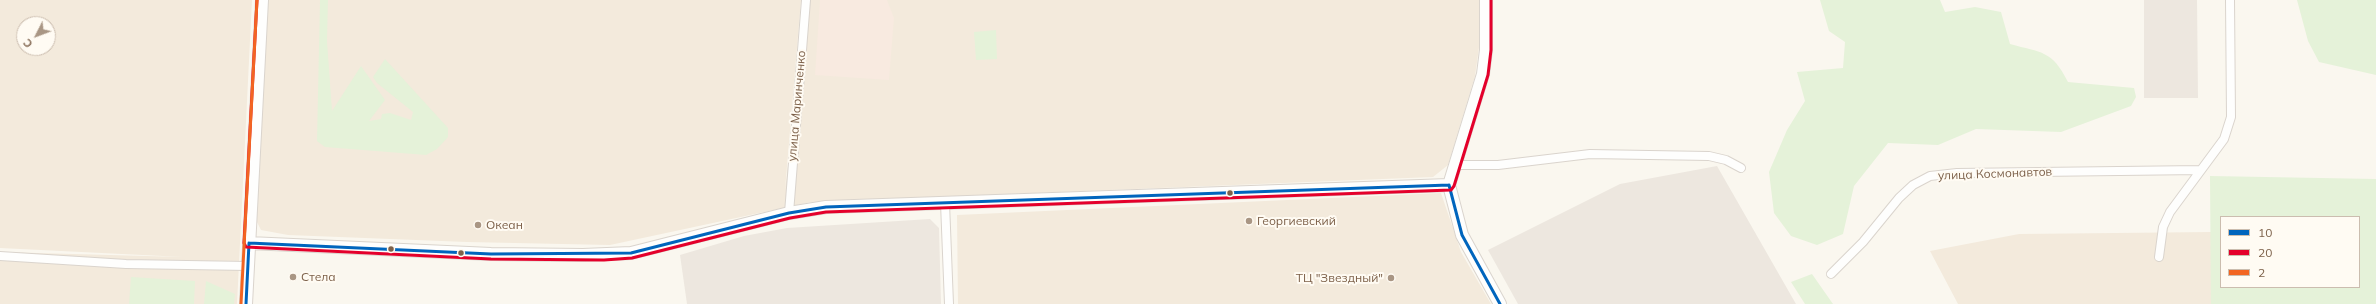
<!DOCTYPE html>
<html>
<head>
<meta charset="utf-8">
<style>
  body { margin:0 }
  #map { position:relative; width:2376px; height:304px; overflow:hidden; background:#faf7ef; font-family:Mulish,sans-serif }
  canvas { display:block }
  .legend { position:absolute; left:2220px; top:216px; width:140px; height:72px; box-sizing:border-box; background:#fffbf3; border:1px solid #cbbdaf; margin:0; padding:5px 7px; list-style:none; font-size:12px; color:#7d614a }
  .legend li { display:flex; align-items:center; gap:8px; height:20px }
  .legend b { width:20px; border:1px solid #cbbdaf }
  .north { position:absolute; left:16px; top:16px; width:40px; height:40px; box-sizing:border-box; background:#fffbf3; border:1px solid #cbbdaf; border-radius:50%; rotate:228deg; font-size:11px; font-weight:700; line-height:16px; text-align:center; color:#7d614a }
  .north::after { content:''; display:block; margin:auto; width:14px; height:18px; background:#a99684; clip-path:polygon(50% 0,100% 100%,50% 72%,0 100%) }
</style>
</head>
<body>
<div id="map">
<canvas width="2376" height="304"></canvas>
<ul class="legend">
<li><b style="height:5px;background:#0065bd"></b>10</li>
<li><b style="height:5px;background:#e4002b"></b>20</li>
<li><b style="height:5px;background:#f26522"></b>2</li>
</ul>
<div class="north">С</div>
</div>
<script>
const g = document.querySelector('canvas').getContext('2d');
g.lineJoin = 'round';
function fill(path, color) { g.fillStyle = color; g.fill(path, 'evenodd'); }
function stroke(path, color, width, dash) { g.strokeStyle = color; g.lineWidth = width; g.lineCap = dash ? 'butt' : 'round'; g.setLineDash(dash || []); g.stroke(path); }
function write(font, color, halo, rows, align = 'center') {
  g.font = font + ' Mulish,sans-serif'; g.lineWidth = 4; g.setLineDash([]); g.textBaseline = 'middle'; g.strokeStyle = halo; g.fillStyle = color; for (const [text, x, y, turn = 0] of rows) {
    g.save(); g.translate(x, y); g.rotate((+turn || 0) * Math.PI / 180); g.textAlign = isNaN(turn) ? turn : align; if (halo) g.strokeText(text, 0, 0); g.fillText(text, 0, 0); g.restore();
  }
}
const residential = new Path2D(`
  M 0,0 L 252,0 L 237,304 L 0,304 L 0,252 L 183,257 L 0,248 ZM 24,24 L 48,24 L 48,48 L 24,48 Z
  M 268,0 L 801,0 L 785,190 L 808,0 L 1480,0 L 1480,40 L 1475,76 L 1448,165 L 1433,177 L 811,202 L 610,245 L 467,242 L 288,235 L 261,230 L 256,220 Z
  M 1441,193 L 1461,252 L 1491,304 L 958,304 L 957,215 Z
  M 2211,232 L 2211,304 L 1958,304 L 1930,251 L 2019,234 Z`);
const commercial = new Path2D(`
  M 820,0 L 887,0 L 894,18 L 889,80 L 815,75 Z`);
const industrial = new Path2D(`
  M 2144,0 L 2197,0 L 2198,98 L 2144,98 Z
  M 1717,166 L 1796,304 L 1518,304 L 1488,250 L 1620,184 Z
  M 930,219 L 939,228 L 941,304 L 687,304 L 680,255 L 744,236 L 787,228 Z`);
const green = new Path2D(`
  M 320,0 L 328,0 L 327,41 L 332,111 L 361,66 L 385,100 L 369,121 L 381,119 L 382,114 L 390,113 L 411,120 L 413,112 L 377,83 L 373,77 L 385,59 L 448,128 L 448,137 L 437,149 L 426,155 L 325,147 L 317,141 Z
  M 1820,0 L 1940,0 L 1945,12 L 1975,7 L 2001,12 L 2010,44 C 2042,53 2052,50 2068,82 L 2134,88 L 2136,97 L 2131,106 L 2061,132 L 1976,129 L 1938,145 L 1888,143 L 1854,186 L 1843,234 L 1817,245 L 1791,236 L 1774,213 L 1769,172 L 1787,130 L 1805,101 L 1797,72 L 1843,68 L 1845,42 L 1829,31 Z
  M 2297,0 L 2376,0 L 2376,75 L 2319,62 L 2308,41 Z
  M 996,30 L 997,59 L 976,60 L 974,32 Z
  M 2210,176 L 2376,179 L 2376,304 L 2211,304 ZM 2221,217 L 2359,217 L 2359,287 L 2221,287 Z
  M 1812,274 L 1833,304 L 1805,304 L 1791,282 Z
  M 131,277 L 195,281 L 194,304 L 129,304 Z
  M 206,281 L 235,294 L 234,304 L 204,304 Z`);
const street = new Path2D(`
  M 1455,165 L 1498,165 L 1590,154 L 1709,156 L 1726,160 L 1741,168
  M 945,203 L 949,304
  M 789,213 L 806,0
  M 0,256 L 126,264 L 248,266
  M 2159,257 L 2163,227 L 2170,212 L 2224,139 L 2231,117 L 2230,0
  M 1831,274 L 1863,242 L 1899,198 L 1913,185 L 1930,176 L 1957,173 L 2200,170`);
const secondary = new Path2D(`
  M 1486,0 L 1486,50 L 1483,74 L 1449,185 L 1462,235 L 1500,304
  M 249,243 L 491,254 L 583,255 L 631,253 L 789,213 L 826,207 L 1449,185
  M 246,304 L 262,0`);
const bus1 = new Path2D(`
  M 1449,185 L 1462,235 L 1500,304
  M 249,243 L 491,254 L 631,253 L 789,213 L 826,207 L 1449,185
  M 246,304 L 249,243`);
const bus2 = new Path2D(`
  M 257,0 L 244,243 L 246,247 L 491,259 L 604,260 L 632,258 L 790,218 L 826,212 L 1451,190 L 1454,186 L 1488,75 L 1491,50 L 1491,0`);
const bus3 = new Path2D(`
  M 241,304 L 257,0`);
const markers = [
  [1230,193,3.5,"#7d614a"],
  [1249,221,4,"#a99684"],
  [478,225,4,"#a99684"],
  [391,249,3.5,"#7d614a"],
  [461,253,3.5,"#7d614a"],
  [293,277,4,"#a99684"],
  [1391,278,4,"#a99684"]
];
const streetNames = [
  ["улица Маринченко",797,106,-85],
  ["улица Космонавтов",1995,174,-2]
];
const poiNames = [
  ["Георгиевский",1257,221],
  ["Океан",486,225],
  ["Стела",301,277],
  ["ТЦ \"Звездный\"",1383,278,"right"]
];
fill(residential, '#f3eadc');
fill(commercial, '#f8eae0');
fill(industrial, '#ede7df');
fill(green, '#e5f2d9');
stroke(street, '#dad4cd', 10);
stroke(secondary, '#dad4cd', 14);
stroke(street, '#fefefd', 8);
stroke(secondary, '#fefefd', 12);
stroke(bus1, '#0065bd', 3);
stroke(bus2, '#e4002b', 3);
stroke(bus3, '#f26522', 3);
for (const [x, y, r, color] of markers) { const dot = new Path2D(); dot.arc(x, y, r, 0, 2 * Math.PI); g.fillStyle = color; g.fill(dot); stroke(dot, '#fffbf3', 1.5); }
write('12px', '#7d614a', '#fffbf3', streetNames);
write('12px', '#7d614a', '#fffbf3', poiNames, 'left');
</script>
</body>
</html>
